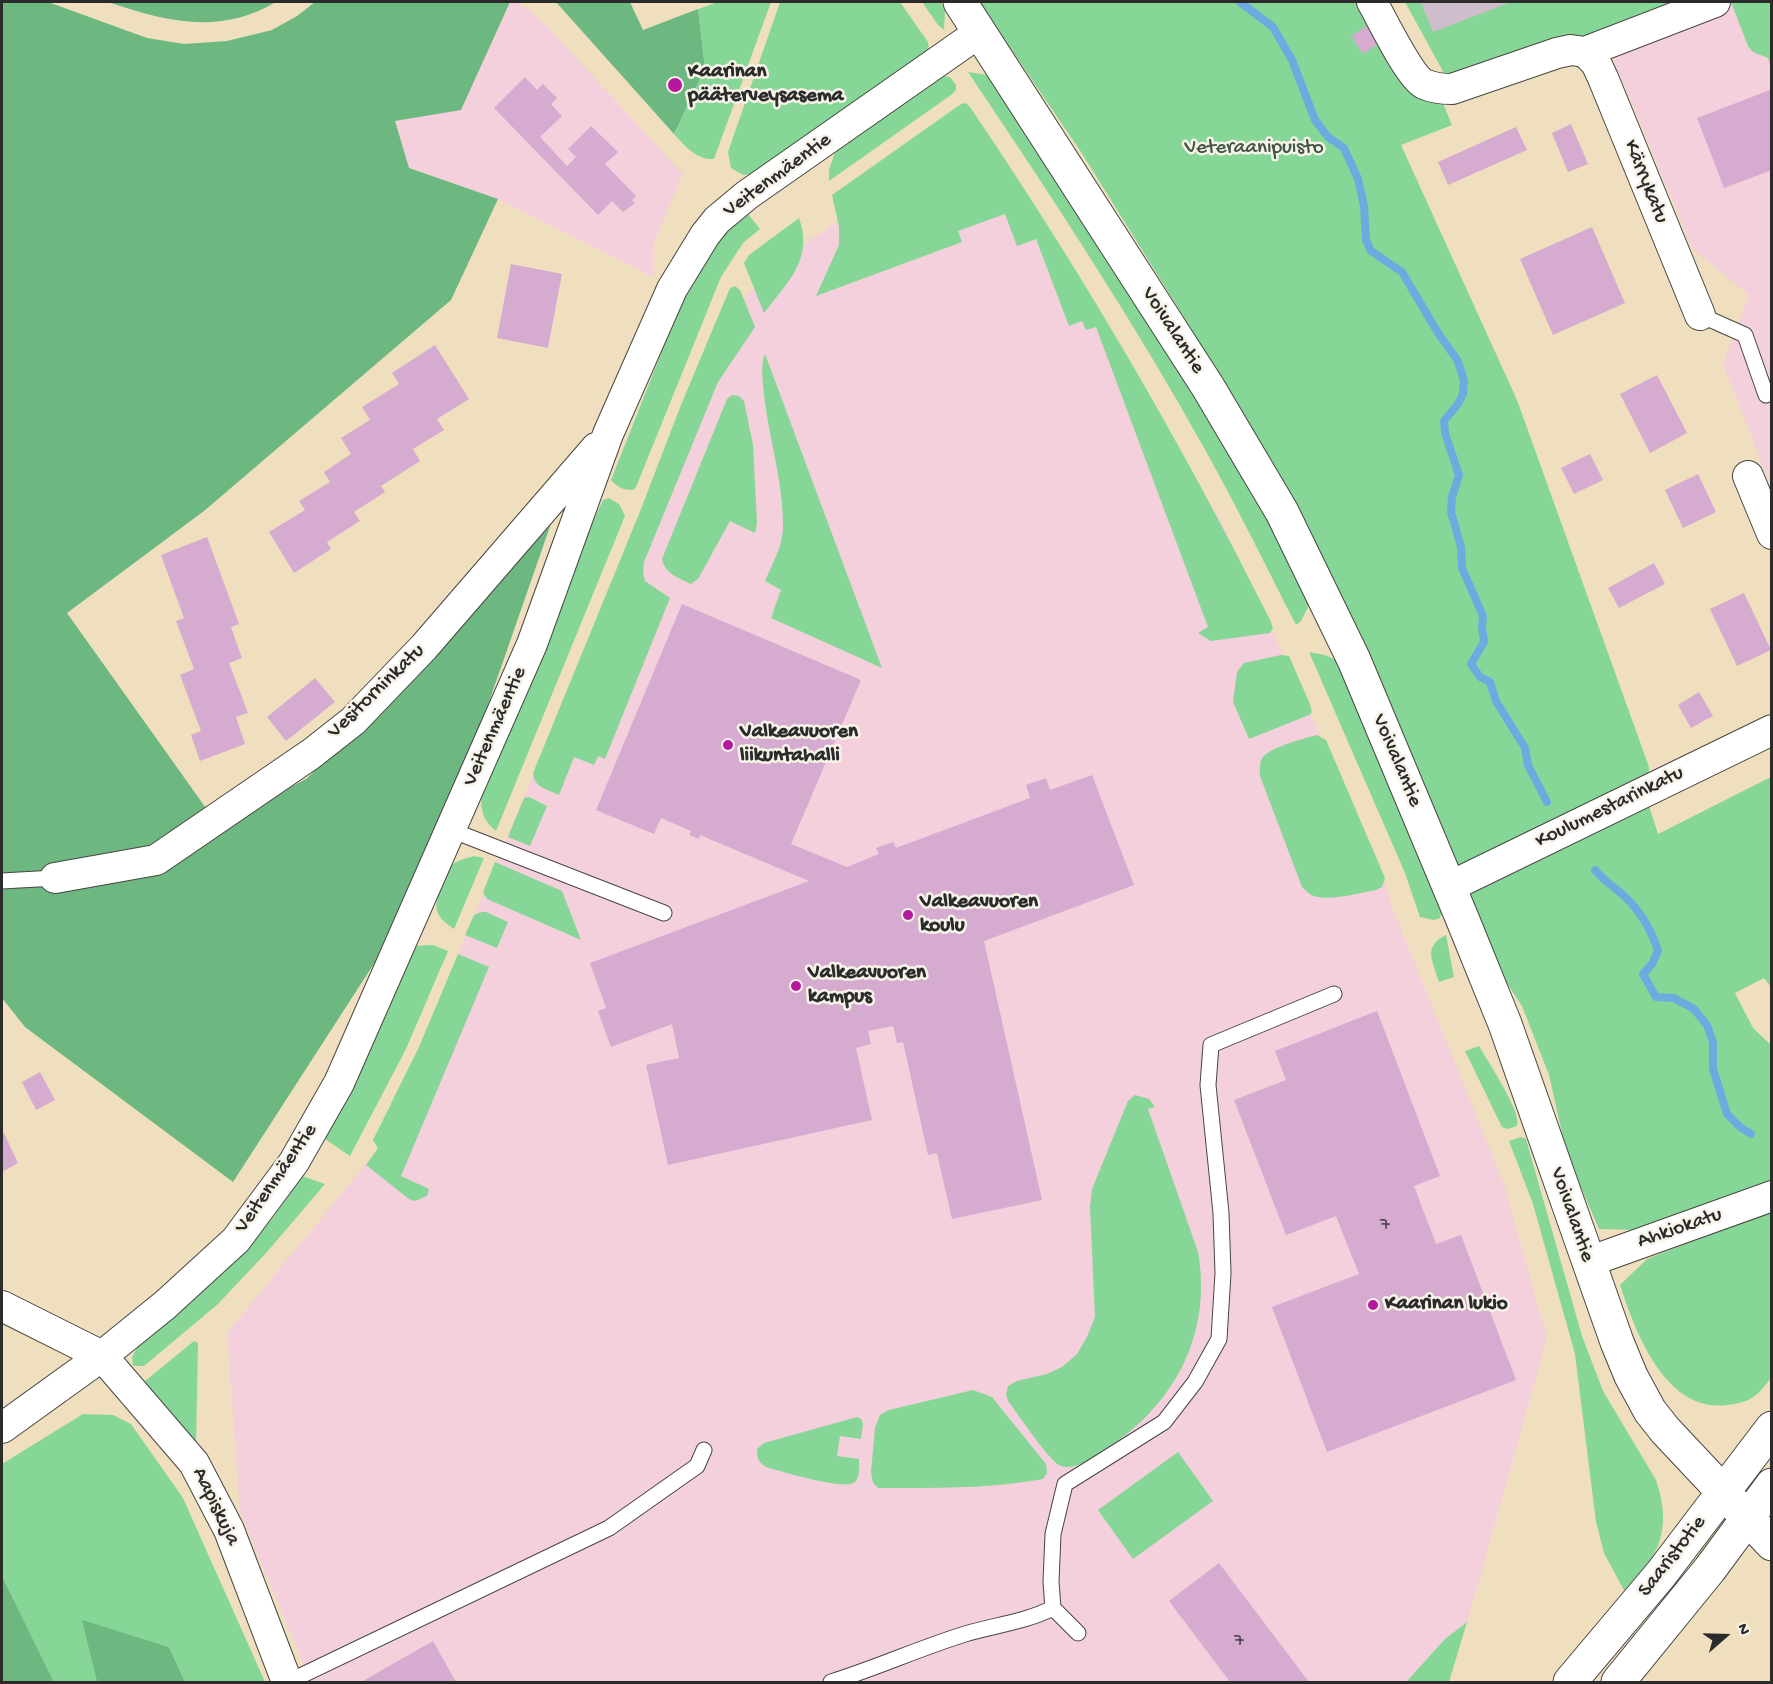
<!DOCTYPE html>
<html>
<head>
<meta charset="utf-8">
<style>
  body { margin:0 }
  #map { position:relative; width:1773px; height:1684px; overflow:hidden; background:#efdfbf; font-family:"Gochi Hand",sans-serif }
  canvas { display:block }
  .frame { position:absolute; inset:0; border:3px solid #2b2b2b; pointer-events:none }
  .north { position:absolute; left:1695px; top:1606px; width:60px; height:60px; -webkit-text-stroke:4px #f7f3e8; paint-order:stroke; rotate:70deg; font-size:16px; font-weight:700; line-height:24px; text-align:center; color:#2b2b2b }
  .north::after { content:''; display:block; margin:auto; width:21px; height:27px; background:#2b2b2b; clip-path:polygon(50% 0,100% 100%,50% 72%,0 100%) }
</style>
</head>
<body>
<div id="map">
<canvas width="1773" height="1684"></canvas>
<div class="frame"></div>
<div class="north">N</div>
</div>
<script>
const g = document.querySelector('canvas').getContext('2d');
g.lineJoin = 'round';
function fill(path, color) { g.fillStyle = color; g.fill(path, 'evenodd'); }
function stroke(path, color, width, dash) { g.strokeStyle = color; g.lineWidth = width; g.lineCap = dash ? 'butt' : 'round'; g.setLineDash(dash || []); g.stroke(path); }
function write(font, color, halo, rows, align = 'center') {
  g.font = font + ' "Gochi Hand",sans-serif'; g.lineWidth = 5; g.setLineDash([]); g.textBaseline = 'middle'; g.strokeStyle = halo; g.fillStyle = color; for (const [text, x, y, turn = 0] of rows) {
    g.save(); g.translate(x, y); g.rotate((+turn || 0) * Math.PI / 180); g.textAlign = isNaN(turn) ? turn : align; if (halo) g.strokeText(text, 0, 0); g.fillText(text, 0, 0); g.restore();
  }
}
const built = new Path2D(`
  M 510,2 L 518,2 L 544,23 L 683,174 L 653,245 L 653,277 L 498,199 L 409,168 L 395,121 L 461,109 Z
  M 1631,2 L 1771,2 L 1771,487 L 1723,364 L 1749,295 L 1693,249 L 1595,16 Z
  M 952,144 L 1035,208 L 1223,525 L 1378,860 L 1392,907 L 1504,1184 L 1547,1339 L 1467,1622 L 1445,1639 L 1406,1682 L 311,1682 L 240,1512 L 227,1333 L 375,1153 L 702,371 L 735,310 L 772,266 Z`);
const industrial = new Path2D(`
  M 1406,2 L 1631,2 L 1447,74 Z`);
const green = new Path2D(`
  M 718,2 L 771,2 L 714,159 C 696,160 685,146 674,134 L 705,68 L 698,9 Z
  M 780,2 L 900,2 L 928,42 L 929,50 L 754,174 L 743,175 L 731,168 L 728,152 Z
  M 922,2 L 941,2 L 945,12 L 944,30 L 938,25 Z
  M 979,2 L 1358,2 L 1442,101 L 1452,125 L 1401,145 L 1517,400 L 1649,767 L 1648,803 L 1658,834 L 1771,777 L 1771,987 L 1764,978 L 1735,993 L 1753,1028 L 1771,1045 L 1771,1180 L 1668,1223 L 1641,1230 L 1599,1229 L 1567,1155 L 1549,1075 L 1522,1006 L 1489,956 L 1262,457 L 1185,319 L 1081,152 Z
  M 1405,2 L 1421,2 L 1433,32 L 1511,2 L 1686,2 L 1592,35 L 1543,44 L 1459,73 L 1445,75 Z
  M 1731,2 L 1771,2 L 1771,68 L 1768,58 L 1753,52 L 1748,46 Z
  M 968,72 L 988,75 L 1080,202 L 1265,516 L 1309,605 L 1301,621 L 1296,625 C 1267,568 1239,511 1208,455 C 1135,323 1052,197 968,72 Z
  M 943,76 L 950,77 L 956,85 L 956,90 L 951,95 L 829,181 L 829,170 L 835,152 Z
  M 966,103 L 970,107 C 1082,272 1182,443 1271,622 L 1273,628 L 1270,633 L 1211,641 L 1198,633 L 1208,627 L 1096,327 L 1086,330 L 1082,321 L 1069,326 L 1036,239 L 1017,246 L 1005,214 L 958,231 L 962,242 L 816,296 L 839,245 L 839,227 L 832,195 L 961,104 Z
  M 748,214 L 760,229 L 743,243 L 721,277 L 636,487 L 633,490 C 623,490 617,487 611,480 L 687,288 L 721,235 Z
  M 799,218 C 814,259 787,283 764,313 L 744,263 L 749,255 Z
  M 735,286 L 740,290 L 755,327 L 718,382 L 644,562 L 643,572 L 645,581 L 670,598 L 605,759 L 598,756 L 594,765 L 574,757 L 559,795 C 547,789 534,788 533,773 L 639,514 L 681,405 L 730,288 Z
  M 765,354 L 882,668 L 771,618 L 781,590 L 765,581 C 772,564 782,548 783,529 C 784,484 769,439 764,395 C 763,380 760,367 765,354 Z
  M 732,395 L 739,396 L 744,401 L 753,445 L 757,523 L 755,533 L 730,521 L 698,579 L 691,584 C 679,578 665,574 662,559 L 727,399 Z
  M 609,498 L 619,504 L 625,516 L 496,831 C 484,821 481,813 481,797 L 580,549 L 603,500 Z
  M 1309,652 L 1325,655 L 1336,660 L 1442,912 L 1440,918 L 1434,920 L 1420,917 L 1405,873 Z
  M 1281,655 L 1289,656 L 1310,704 L 1312,712 L 1309,715 L 1249,739 L 1233,702 L 1237,672 L 1244,663 Z
  M 1317,735 L 1326,740 L 1385,878 L 1382,887 L 1376,890 C 1360,893 1334,900 1318,897 C 1311,896 1307,892 1302,887 L 1260,776 C 1260,770 1259,762 1263,757 C 1271,747 1305,738 1317,735 Z
  M 529,797 L 547,806 L 530,846 L 508,837 L 524,798 Z
  M 474,856 L 484,858 L 454,929 C 431,914 434,904 444,881 C 446,876 448,868 452,865 C 458,860 467,858 474,856 Z
  M 495,862 L 562,891 L 581,940 L 487,899 L 483,892 Z
  M 481,912 L 486,912 L 508,922 L 497,948 L 465,935 L 474,915 Z
  M 1446,935 L 1454,977 L 1439,982 C 1433,961 1422,947 1446,935 Z
  M 433,945 L 448,951 L 406,1049 L 350,1156 L 325,1139 L 414,946 Z
  M 458,954 L 489,967 L 401,1176 L 429,1189 L 427,1196 L 415,1201 L 409,1199 L 366,1165 L 378,1148 L 373,1140 L 419,1047 Z
  M 1479,1046 C 1488,1062 1522,1112 1517,1126 L 1507,1129 L 1502,1127 L 1465,1051 Z
  M 1135,1095 L 1149,1099 L 1155,1107 L 1148,1109 L 1198,1252 C 1213,1336 1172,1409 1101,1452 C 1089,1459 1074,1472 1059,1465 C 1048,1459 1018,1414 1008,1401 L 1006,1394 L 1008,1386 L 1017,1381 L 1047,1374 L 1062,1367 L 1077,1354 L 1087,1337 L 1095,1317 L 1090,1207 L 1092,1189 L 1128,1101 Z
  M 1521,1137 L 1526,1139 L 1582,1336 L 1603,1391 L 1656,1480 C 1673,1531 1658,1555 1626,1594 L 1604,1553 L 1596,1522 L 1575,1354 L 1533,1204 L 1509,1141 Z
  M 302,1176 L 325,1184 L 267,1252 L 218,1304 L 144,1366 L 133,1366 L 132,1357 L 137,1348 L 224,1270 L 272,1219 Z
  M 1771,1210 L 1771,1378 C 1757,1396 1752,1402 1727,1405 C 1665,1413 1635,1331 1620,1285 L 1647,1259 Z
  M 194,1341 L 198,1343 L 196,1446 L 143,1386 L 145,1381 Z
  M 973,1390 L 992,1397 L 1046,1464 L 1047,1473 L 1043,1479 C 988,1489 934,1488 878,1488 L 873,1483 L 871,1472 L 875,1428 L 880,1415 L 889,1410 Z
  M 83,1414 L 113,1415 L 131,1424 L 183,1498 L 265,1682 L 185,1682 L 169,1647 L 83,1621 L 97,1682 L 54,1682 L 2,1576 L 2,1464 Z
  M 857,1417 L 861,1419 L 863,1424 L 861,1439 L 840,1436 L 837,1456 L 859,1459 C 859,1465 860,1477 855,1482 C 845,1491 780,1471 766,1467 C 758,1462 757,1458 757,1449 L 764,1443 Z
  M 1178,1452 L 1213,1501 L 1133,1559 L 1098,1510 Z
  M 1467,1622 L 1449,1682 L 1406,1682 L 1445,1639 Z`);
const forest = new Path2D(`
  M 2,2 L 48,2 L 147,38 L 184,44 L 227,41 L 272,30 L 297,16 L 315,2 L 510,2 L 461,110 L 395,121 L 409,168 L 498,199 L 451,300 L 204,511 L 67,613 L 218,825 L 306,779 L 379,709 L 554,515 L 483,719 L 375,962 L 233,1182 L 25,1027 L 2,998 Z
  M 108,2 L 276,2 C 221,35 166,22 108,2 Z
  M 556,2 L 630,2 L 643,30 L 698,9 L 705,68 L 674,134 Z
  M 2,1576 L 54,1682 L 2,1682 Z
  M 82,1620 L 169,1647 L 185,1682 L 97,1682 Z`);
const stream = new Path2D(`
  M 1240,2 L 1273,27 L 1292,60 L 1315,120 L 1328,137 L 1344,148 L 1358,179 L 1364,206 L 1366,240 L 1371,251 L 1402,272 L 1438,333 L 1458,361 L 1464,381 L 1463,394 L 1458,404 L 1444,421 L 1445,433 L 1459,475 L 1452,497 L 1451,512 L 1461,547 L 1462,568 L 1483,616 L 1482,627 L 1484,642 L 1471,664 L 1480,677 L 1490,682 L 1496,701 L 1525,748 L 1528,765 L 1547,802
  M 1595,870 C 1603,880 1614,887 1623,895 C 1641,911 1651,929 1658,951 L 1652,964 L 1643,974 L 1656,997 L 1674,998 L 1694,1009 L 1707,1025 L 1713,1042 L 1713,1069 L 1727,1114 L 1740,1127 L 1751,1134`);
const building = new Path2D(`
  M 1370,24 L 1381,42 L 1363,54 L 1351,36 Z
  M 525,77 L 537,90 L 543,84 L 557,98 L 551,104 L 562,116 L 540,137 L 567,166 L 576,157 L 568,149 L 591,126 L 618,152 L 605,164 L 636,196 L 632,200 L 635,203 L 623,212 L 612,201 L 598,215 L 494,108 Z
  M 1770,90 L 1772,170 L 1724,188 L 1697,118 Z
  M 1571,124 L 1588,164 L 1568,172 L 1552,133 Z
  M 1516,127 L 1527,150 L 1448,185 L 1438,162 Z
  M 1592,227 L 1625,303 L 1553,335 L 1520,259 Z
  M 511,264 L 562,274 L 548,348 L 497,338 Z
  M 435,345 L 469,399 L 437,419 L 444,430 L 413,449 L 420,461 L 381,486 L 385,492 L 354,512 L 360,521 L 327,542 L 331,549 L 294,573 L 269,532 L 305,510 L 299,501 L 330,482 L 324,472 L 351,454 L 341,438 L 370,420 L 362,407 L 399,384 L 392,373 Z
  M 1657,375 L 1687,433 L 1650,453 L 1620,394 Z
  M 1590,454 L 1603,480 L 1574,494 L 1561,468 Z
  M 1698,474 L 1716,512 L 1683,528 L 1665,490 Z
  M 207,537 L 239,624 L 231,627 L 242,658 L 229,663 L 248,713 L 236,717 L 245,744 L 200,761 L 191,735 L 201,731 L 180,675 L 194,669 L 176,621 L 184,618 L 161,555 Z
  M 1654,563 L 1665,584 L 1619,608 L 1608,588 Z
  M 1744,593 L 1771,650 L 1737,666 L 1710,609 Z
  M 682,604 L 861,680 L 791,844 L 847,867 L 879,854 L 876,848 L 893,842 L 896,848 L 1030,798 L 1026,785 L 1046,778 L 1050,790 L 1092,775 L 1134,885 L 984,941 L 1042,1200 L 952,1219 L 937,1153 L 928,1155 L 903,1042 L 897,1043 L 893,1026 L 868,1031 L 871,1044 L 856,1048 L 872,1120 L 668,1165 L 646,1065 L 679,1058 L 672,1024 L 611,1047 L 598,1011 L 606,1008 L 590,963 L 809,881 L 700,835 L 699,839 L 689,835 L 691,831 L 661,818 L 654,834 L 596,810 Z
  M 315,678 L 335,702 L 286,741 L 267,717 Z
  M 1699,692 L 1713,716 L 1691,728 L 1678,705 Z
  M 1377,1011 L 1440,1176 L 1414,1186 L 1436,1244 L 1461,1235 L 1516,1380 L 1327,1452 L 1272,1307 L 1359,1274 L 1336,1216 L 1286,1235 L 1234,1100 L 1286,1080 L 1275,1051 Z
  M 40,1072 L 55,1100 L 36,1110 L 22,1082 Z
  M 2,1129 L 18,1163 L 2,1172 Z
  M 1219,1563 L 1309,1682 L 1230,1682 L 1169,1601 Z
  M 433,1641 L 456,1682 L 361,1682 Z`);
const lane = new Path2D(`
  M 1700,315 L 1745,335 L 1766,395
  M 451,830 L 664,913
  M 2,881 L 55,878
  M 1078,1633 L 1053,1608 L 1051,1582 L 1053,1534 L 1065,1484 L 1164,1422 L 1195,1382 L 1219,1339 L 1223,1273 L 1221,1213 L 1208,1085 L 1211,1045 L 1334,994
  M 288,1682 L 609,1528 L 697,1466 L 704,1450
  M 831,1682 C 876,1668 920,1648 965,1634 C 995,1625 1025,1622 1053,1608`);
const street = new Path2D(`
  M 1372,2 C 1382,19 1409,76 1424,84 C 1433,88 1442,89 1452,89 L 1557,53 L 1571,50 L 1585,52 L 1715,2
  M 1585,52 L 1596,63 L 1603,78 L 1700,315
  M 1748,476 L 1772,534
  M 55,878 L 156,860 L 311,754 L 353,721 L 424,647 L 596,448
  M 1449,887 L 1772,730
  M 1588,1262 L 1772,1196
  M 2,1306 L 102,1356 L 194,1463 L 229,1530 L 287,1682
  M 2,1428 L 102,1356 L 165,1305 L 236,1240 L 294,1162 L 339,1083 L 532,644 L 608,434 L 672,289 L 705,235 L 717,220 L 747,195 L 980,32`);
const secondary = new Path2D(`
  M 960,2 L 1208,387 L 1282,512 L 1354,660 L 1462,918 L 1505,1024 L 1617,1342 L 1631,1376 L 1650,1411 L 1665,1430 L 1772,1544
  M 1570,1682 L 1661,1574 L 1772,1428
  M 1618,1682 L 1710,1569 L 1772,1485`);
const markers = [
  [675,85,8,"#b5179e"],
  [728,745,6,"#b5179e"],
  [908,915,6,"#b5179e"],
  [796,986,6,"#b5179e"],
  [1373,1305,6,"#b5179e"]
];
const numberNames = [
  ["7",1385,1226],
  ["7",1239,1642]
];
const poiNames = [
  ["Kaarinan",688,73],
  ["pääterveysasema",688,97],
  ["Valkeavuoren",740,733],
  ["liikuntahalli",740,757],
  ["Valkeavuoren",920,903],
  ["koulu",920,927],
  ["Valkeavuoren",808,974],
  ["kampus",808,998],
  ["Kaarinan lukio",1385,1305]
];
const parkNames = [
  ["Veteraanipuisto",1254,149]
];
const streetNames = [
  ["Veitenmäentie",778,176,-36],
  ["Kärrykatu",1645,182,68],
  ["Voivalantie",1172,331,57],
  ["Vesitorninkatu",377,692,-44],
  ["Veitenmäentie",496,727,-66],
  ["Voivalantie",1396,761,67],
  ["Koulumestarinkatu",1610,808,-26],
  ["Veitenmäentie",277,1179,-55],
  ["Voivalantie",1571,1215,71],
  ["Ahkiokatu",1680,1229,-19],
  ["Aapiskuja",215,1507,64],
  ["Saaristotie",1673,1557,-52]
];
fill(built, '#f4cfdc');
fill(industrial, '#d0bdcc');
fill(green, '#86d797');
fill(forest, '#6cb880');
stroke(stream, '#6cabdf', 8);
fill(building, '#d5accf');
stroke(lane, '#484641', 17);
stroke(street, '#484641', 32);
stroke(secondary, '#484641', 35);
stroke(lane, '#fff', 15);
stroke(street, '#fff', 30);
stroke(secondary, '#fff', 33);
for (const [x, y, r, color] of markers) { const dot = new Path2D(); dot.arc(x, y, r, 0, 2 * Math.PI); g.fillStyle = color; g.fill(dot); stroke(dot, '#f7f3e8', 2); }
write('18px', '#564b54', null, numberNames);
write('bold 21px', '#2b2b2b', '#f7f3e8', poiNames, 'left');
write('21px', '#425646', '#f7f3e8', parkNames);
write('21px', '#2b2b2b', '#f7f3e8', streetNames);
</script>
</body>
</html>
